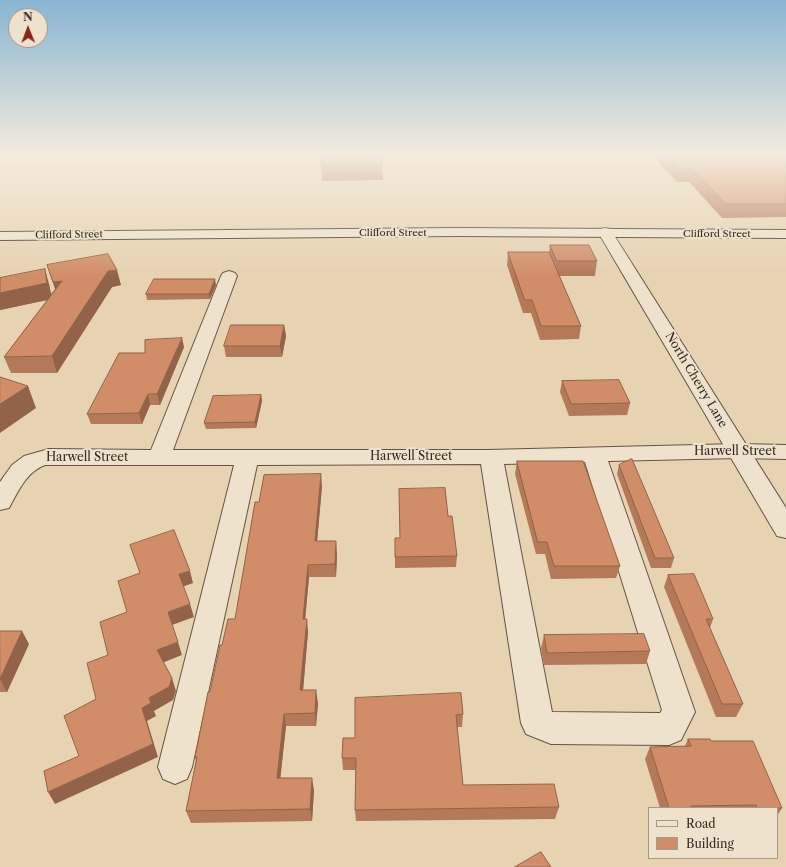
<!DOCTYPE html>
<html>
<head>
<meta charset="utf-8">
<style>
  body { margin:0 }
  #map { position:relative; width:786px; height:867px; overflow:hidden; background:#e7d2b2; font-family:"Libre Caslon Text",serif }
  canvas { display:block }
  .legend { position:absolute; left:648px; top:807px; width:130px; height:52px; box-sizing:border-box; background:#efe2cd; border:1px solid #a59988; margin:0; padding:5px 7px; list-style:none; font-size:12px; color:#372b21 }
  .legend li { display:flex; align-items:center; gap:8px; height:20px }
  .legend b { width:20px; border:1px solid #a59988 }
  .north { position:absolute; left:8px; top:8px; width:40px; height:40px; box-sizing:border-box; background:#efe2cd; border:1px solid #a59988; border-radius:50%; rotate:359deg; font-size:11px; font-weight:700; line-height:16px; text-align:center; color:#372b21 }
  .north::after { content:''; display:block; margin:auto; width:14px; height:18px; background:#8f2418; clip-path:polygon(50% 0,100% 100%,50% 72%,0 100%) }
</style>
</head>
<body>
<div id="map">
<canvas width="786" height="867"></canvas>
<ul class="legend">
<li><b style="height:5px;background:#efe2cd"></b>Road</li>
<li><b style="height:11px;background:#d18d67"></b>Building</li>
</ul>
<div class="north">N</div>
</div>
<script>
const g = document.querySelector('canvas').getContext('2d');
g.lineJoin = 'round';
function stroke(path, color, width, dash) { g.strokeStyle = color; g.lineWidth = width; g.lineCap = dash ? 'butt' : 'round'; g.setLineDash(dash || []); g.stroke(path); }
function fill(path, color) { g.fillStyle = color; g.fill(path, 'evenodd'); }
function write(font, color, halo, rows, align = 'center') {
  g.font = font + ' "Libre Caslon Text",serif'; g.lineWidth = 4; g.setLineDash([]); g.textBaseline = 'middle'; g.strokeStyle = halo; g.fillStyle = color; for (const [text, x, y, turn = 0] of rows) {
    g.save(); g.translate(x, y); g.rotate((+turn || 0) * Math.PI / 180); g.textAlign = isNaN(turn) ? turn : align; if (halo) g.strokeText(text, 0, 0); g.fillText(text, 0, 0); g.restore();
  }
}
const minor = new Path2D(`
  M 229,271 L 235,273 L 237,276 L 173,450 L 487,450 L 739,444 L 786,445 L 786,459 L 739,458 L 608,461 L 695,712 L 681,740 L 669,745 L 551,744 L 526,734 L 521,723 L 481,464 L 257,465 L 192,767 L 187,779 L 175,784 L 163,779 L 158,767 L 234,465 L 45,465 C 26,472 18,492 9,508 L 0,510 L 0,482 L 12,465 L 24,456 L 49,449 L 151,450 L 221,276 L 223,273 ZM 585,462 L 662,710 L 660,713 L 552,712 L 504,464 Z`);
const tertiary = new Path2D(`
  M 605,228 L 610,229 L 612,232 L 786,508 L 786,538 L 777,536 L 598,232 L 600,229 Z`);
const secondary = new Path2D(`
  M 457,228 L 786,230 L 786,238 L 457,236 L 0,240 L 0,232 Z`);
const wall = new Path2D(`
  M 382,154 L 383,180 L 322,181 L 321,165 Z
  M 651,154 L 786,154 L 786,217 L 722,218 L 689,182 L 677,182 Z
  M 550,245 L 597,261 L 595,276 L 559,276 L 581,326 L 579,339 L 540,340 L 531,313 L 523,313 L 507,265 L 508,252 L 549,252 Z
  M 47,265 L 121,285 L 112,287 L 57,373 L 11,373 L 4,357 L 47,300 L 0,310 L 0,278 L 49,284 L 51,294 L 55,289 Z
  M 216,285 L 210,299 L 147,300 L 146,294 Z
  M 284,325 L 286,336 L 282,357 L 226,357 L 224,346 Z
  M 184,347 L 160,405 L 150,405 L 142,424 L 91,424 L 87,414 L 145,353 Z
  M 562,381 L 630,403 L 627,415 L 569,416 L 560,392 Z
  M 261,395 L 262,401 L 256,428 L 206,429 L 204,423 Z
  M 517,461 L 620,566 L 616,578 L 551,579 L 545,554 L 536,554 L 515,474 Z
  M 619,465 L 674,558 L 671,568 L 651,568 L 617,474 Z
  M 322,486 L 317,541 L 337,554 L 336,577 L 309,577 L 305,619 L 308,632 L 303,690 L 318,703 L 316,726 L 286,726 L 280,778 L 314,790 L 312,821 L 191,823 L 186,811 L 196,761 L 195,757 L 222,645 L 235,619 L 259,502 Z
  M 399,489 L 448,516 L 457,556 L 456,567 L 395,568 L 395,538 L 400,538 Z
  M 668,575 L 713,619 L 710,628 L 743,704 L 736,717 L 716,717 L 664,587 Z
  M 0,631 L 29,644 L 7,692 L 0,692 Z
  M 544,635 L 650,651 L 646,664 L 544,665 L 541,648 Z
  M 355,698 L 463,714 L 462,727 L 457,727 L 463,785 L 559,807 L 555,819 L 356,821 L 355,810 L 356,770 L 343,770 L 342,758 L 355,738 Z
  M 688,739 L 711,741 L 782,808 L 777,816 L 777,808 L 660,808 L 645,759 L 650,747 L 685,746 Z`);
const shadedWall = new Path2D(`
  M 45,269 L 49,284 L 52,299 L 0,310 L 0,293 Z
  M 117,270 L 121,285 L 112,287 L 57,373 L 52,356 L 108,271 Z
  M 215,279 L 216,285 L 210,299 L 209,294 Z
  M 62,281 L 58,298 L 53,282 Z
  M 284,325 L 286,336 L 282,357 L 280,346 Z
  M 182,338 L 184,347 L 160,405 L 157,394 Z
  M 28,386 L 36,408 L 0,433 L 0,404 Z
  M 148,394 L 150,405 L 142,424 L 139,413 Z
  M 261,395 L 262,401 L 256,428 L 255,422 Z
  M 321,474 L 322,486 L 316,554 L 315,541 Z
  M 336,541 L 337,554 L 336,577 L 335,564 Z
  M 308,565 L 309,577 L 304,632 L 303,619 Z
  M 190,571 L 193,583 L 182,587 L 179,574 Z
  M 190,604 L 194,617 L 172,625 L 168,612 Z
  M 307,619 L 308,632 L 302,703 L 300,690 Z
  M 22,631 L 29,644 L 7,692 L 0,679 Z
  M 178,642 L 182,655 L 162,663 L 157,650 Z
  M 172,678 L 176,691 L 173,700 L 154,711 L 156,716 L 147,721 L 158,757 L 55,804 L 48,792 L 142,708 L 149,698 Z
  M 316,690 L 318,703 L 316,726 L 315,713 Z
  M 284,714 L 286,726 L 279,791 L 277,778 Z
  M 312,778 L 314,790 L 312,821 L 310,809 Z`);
const building = new Path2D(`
  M 323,154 L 382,154 L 382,164 L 321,165 Z
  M 665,154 L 786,154 L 786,204 L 726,204 L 692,169 L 680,169 Z
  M 550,245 L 589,245 L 597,261 L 557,261 Z
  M 508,252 L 549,252 L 581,326 L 541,326 L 532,300 L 525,300 Z
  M 108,254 L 117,270 L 108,271 L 52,356 L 4,357 L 62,281 L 53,282 L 47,265 Z
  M 45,269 L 47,283 L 0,293 L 0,278 Z
  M 154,279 L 215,279 L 209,294 L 146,294 Z
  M 231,325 L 284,325 L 280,346 L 224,346 Z
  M 182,338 L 157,394 L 148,394 L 139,413 L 87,414 L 119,353 L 145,353 L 145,340 Z
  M 0,377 L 28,386 L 0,404 Z
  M 619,380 L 630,403 L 571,404 L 562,381 Z
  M 261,395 L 255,422 L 204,423 L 213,396 Z
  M 632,459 L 674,558 L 655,558 L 619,465 Z
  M 517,461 L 583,461 L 620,566 L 554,566 L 547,542 L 538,542 Z
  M 321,474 L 315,541 L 336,541 L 335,564 L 308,565 L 303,619 L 307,619 L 300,690 L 316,690 L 315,713 L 284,714 L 277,778 L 312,778 L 310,809 L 186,811 L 197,757 L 195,757 L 208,692 L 210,692 L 220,645 L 222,645 L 228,619 L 235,619 L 255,502 L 259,502 L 264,475 Z
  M 445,488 L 448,516 L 452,516 L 457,556 L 395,557 L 395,538 L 400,538 L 399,489 Z
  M 174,530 L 190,571 L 179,574 L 190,604 L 168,612 L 178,642 L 157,650 L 172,678 L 169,687 L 149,698 L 151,703 L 142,708 L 153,744 L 48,792 L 44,771 L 79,756 L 64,716 L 96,699 L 87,663 L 108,655 L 100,622 L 127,612 L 118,581 L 140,573 L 130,545 Z
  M 694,574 L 713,619 L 706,619 L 743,704 L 722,704 L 668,575 Z
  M 0,631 L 22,631 L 0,679 Z
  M 644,634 L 650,651 L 547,653 L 544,635 Z
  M 461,693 L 463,714 L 456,715 L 463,785 L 554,784 L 559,807 L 355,810 L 356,758 L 342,758 L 343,738 L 355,738 L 355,698 Z
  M 688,739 L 710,739 L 711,741 L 753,741 L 782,808 L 757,808 L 756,805 L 691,806 L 691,808 L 669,808 L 650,747 L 691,746 Z
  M 541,852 L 551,867 L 515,867 Z`);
const farStreetnames = [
  ["Clifford Street",393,233],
  ["Clifford Street",717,234],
  ["Clifford Street",69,235,-1]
];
const streetNames = [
  ["North Cherry Lane",696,380,59],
  ["Harwell Street",735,452],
  ["Harwell Street",411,457],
  ["Harwell Street",87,458]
];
stroke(minor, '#635545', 2);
stroke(tertiary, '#635545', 2);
stroke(secondary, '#372b21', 2);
fill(minor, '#efe2cd');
fill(tertiary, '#efe2cd');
fill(secondary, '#efe2cd');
fill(wall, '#b47959');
fill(shadedWall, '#926348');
fill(building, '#d18d67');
stroke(building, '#926348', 1);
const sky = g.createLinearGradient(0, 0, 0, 276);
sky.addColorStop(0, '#88b5d3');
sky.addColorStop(0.56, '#f4ebdc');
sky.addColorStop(1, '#f4ebdc00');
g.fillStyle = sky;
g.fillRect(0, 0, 786, 276);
write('10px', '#372b21', '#efe2cd', farStreetnames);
write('12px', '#372b21', '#efe2cd', streetNames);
</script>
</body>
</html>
